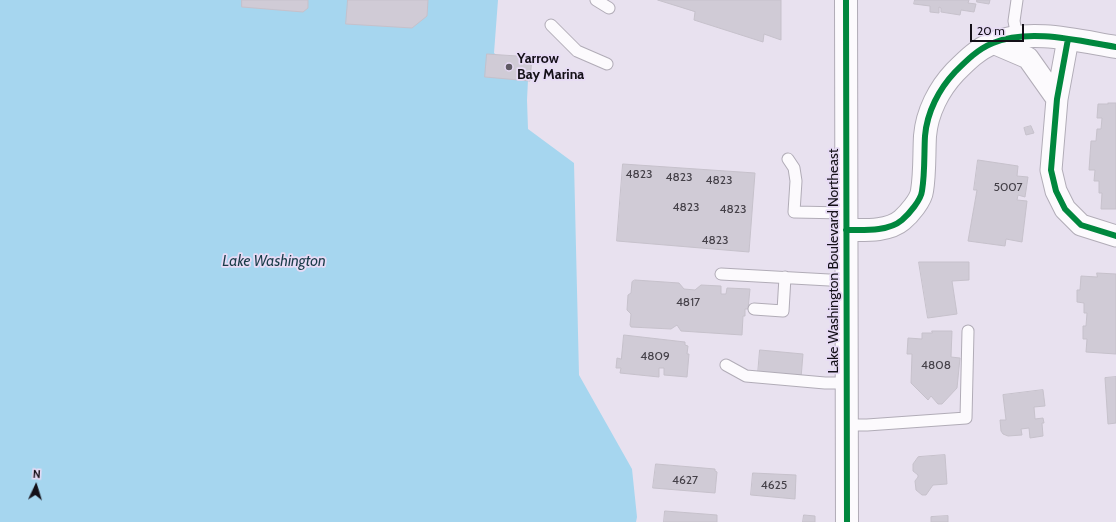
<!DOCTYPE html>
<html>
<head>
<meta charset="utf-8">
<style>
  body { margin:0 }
  #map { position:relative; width:1116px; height:522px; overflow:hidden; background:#e8e1ef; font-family:Cabin,sans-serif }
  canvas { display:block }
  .north { position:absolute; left:16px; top:466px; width:40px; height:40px; -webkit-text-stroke:3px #e7dbf5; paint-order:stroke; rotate:4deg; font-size:11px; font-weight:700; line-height:16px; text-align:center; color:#141018 }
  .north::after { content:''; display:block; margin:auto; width:14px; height:18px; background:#141018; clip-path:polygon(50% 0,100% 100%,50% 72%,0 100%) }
  .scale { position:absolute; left:970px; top:24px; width:54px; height:18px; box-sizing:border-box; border:2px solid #141018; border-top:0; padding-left:5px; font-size:12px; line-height:14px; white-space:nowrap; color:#141018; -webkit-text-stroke:3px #e7dbf5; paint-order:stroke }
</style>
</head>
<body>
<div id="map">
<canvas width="1116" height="522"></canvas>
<div class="north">N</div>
<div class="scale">20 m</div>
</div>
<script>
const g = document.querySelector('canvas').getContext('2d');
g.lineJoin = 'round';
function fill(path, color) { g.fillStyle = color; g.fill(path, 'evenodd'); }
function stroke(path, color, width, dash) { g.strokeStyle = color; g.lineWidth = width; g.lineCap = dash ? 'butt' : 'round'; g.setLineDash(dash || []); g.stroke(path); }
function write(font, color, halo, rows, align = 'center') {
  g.font = font + ' Cabin,sans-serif'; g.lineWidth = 3.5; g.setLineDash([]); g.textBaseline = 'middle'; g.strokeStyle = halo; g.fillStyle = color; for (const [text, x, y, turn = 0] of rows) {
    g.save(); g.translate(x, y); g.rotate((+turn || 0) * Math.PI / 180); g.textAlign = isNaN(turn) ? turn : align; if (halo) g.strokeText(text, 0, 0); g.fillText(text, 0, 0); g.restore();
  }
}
const water = new Path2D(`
  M 0,0 L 498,0 L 494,53 L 528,80 L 527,100 L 528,129 L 574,163 L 579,375 L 632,469 L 637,517 L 636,522 L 0,522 Z`);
const building = new Path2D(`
  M 242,0 L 308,0 L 308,8 L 303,12 L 242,7 Z
  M 348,0 L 428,0 L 427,16 L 412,28 L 346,24 Z
  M 658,0 L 781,0 L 781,40 L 764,34 L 763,42 L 694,20 L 695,12 Z
  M 915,0 L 969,0 L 968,3 L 976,4 L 974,12 L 961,10 L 960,15 L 941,12 L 941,8 L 939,7 L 939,13 L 930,12 L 930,6 L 914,4 Z
  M 977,0 L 990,0 L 989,4 L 977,2 Z
  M 487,54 L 532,57 L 530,81 L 485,77 Z
  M 1108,103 L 1116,103 L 1116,209 L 1101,209 L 1102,193 L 1099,193 L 1099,181 L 1094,181 L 1095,170 L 1089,170 L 1091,141 L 1096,141 L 1097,129 L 1101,129 L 1102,118 L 1097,118 L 1098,104 L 1108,104 Z
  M 1031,126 L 1034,133 L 1026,135 L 1024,128 Z
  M 978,160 L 1018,166 L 1017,176 L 1028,177 L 1025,197 L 1018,195 L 1017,200 L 1027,201 L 1022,242 L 1006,239 L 1005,246 L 968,241 L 977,190 L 974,190 Z
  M 623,164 L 755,173 L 749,252 L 617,241 Z
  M 919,262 L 969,262 L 969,280 L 952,281 L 957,314 L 928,318 Z
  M 1097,273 L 1116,274 L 1116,354 L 1086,352 L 1087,339 L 1083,339 L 1083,326 L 1086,326 L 1087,313 L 1084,313 L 1084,303 L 1077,302 L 1077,290 L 1080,290 L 1081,276 L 1097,277 Z
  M 635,280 L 679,283 L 684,289 L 695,290 L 701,285 L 721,286 L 721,294 L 726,294 L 727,288 L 750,289 L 748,309 L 745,309 L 745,316 L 743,316 L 742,335 L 681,331 L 677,325 L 671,329 L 631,327 L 630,325 L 631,314 L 627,310 L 628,295 L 631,293 L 632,282 Z
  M 932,331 L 952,331 L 951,357 L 960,358 L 957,388 L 942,404 L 938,404 L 931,396 L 928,400 L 911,383 L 912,354 L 907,354 L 908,338 L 922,339 L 922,333 L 932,333 Z
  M 624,335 L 685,342 L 685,345 L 688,346 L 687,354 L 689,354 L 687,377 L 664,375 L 664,368 L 659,368 L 659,377 L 620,373 L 621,368 L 616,368 L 617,358 L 621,359 Z
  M 760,350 L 803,354 L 801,378 L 758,374 Z
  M 1116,377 L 1116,423 L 1108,424 L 1105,378 Z
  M 1043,390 L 1045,406 L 1034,407 L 1035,419 L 1043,418 L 1044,423 L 1042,423 L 1043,436 L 1030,438 L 1029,428 L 1021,429 L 1022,435 L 1008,436 L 1003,434 L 1001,431 L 1000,420 L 1006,420 L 1003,395 Z
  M 945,455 L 947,484 L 933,485 L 926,495 L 922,495 L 916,490 L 915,481 L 918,477 L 918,475 L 913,471 L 913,464 L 918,457 Z
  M 656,464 L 715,469 L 715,471 L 717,472 L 715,493 L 653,488 Z
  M 753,473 L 796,475 L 795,499 L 751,495 Z
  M 665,511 L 717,515 L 717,522 L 664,522 Z
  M 804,515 L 815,516 L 815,522 L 803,522 Z
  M 948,516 L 948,522 L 931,522 L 931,517 Z`);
const lane = new Path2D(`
  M 596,0 L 609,8
  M 551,25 L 577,51 L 607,64
  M 1017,37 L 1014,21 L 1017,0
  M 788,159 L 794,168 L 796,181 L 794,212 L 846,213
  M 721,274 L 847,281
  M 754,309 L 783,311 L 785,277
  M 726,365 L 746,376 L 825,383 L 847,383
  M 847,425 L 867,425 L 966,418 L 968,331`);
const street = new Path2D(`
  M 1068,39 L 1057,99 L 1051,170 L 1056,191 L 1065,209 L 1081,225 L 1116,236
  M 993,43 L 1028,58 L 1057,99`);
const secondary = new Path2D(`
  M 846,230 C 863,230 888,232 902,220 C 909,214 921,200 922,191 C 925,173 924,154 925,136 C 927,112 939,89 955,72 C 967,60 978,49 993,43 C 1030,28 1079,41 1116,47`);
const primary = new Path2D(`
  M 846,0 L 847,522`);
const cycleway = new Path2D(`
  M 846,0 L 847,522
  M 1068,39 L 1057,99 L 1051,170 L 1056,191 L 1065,209 L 1081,225 L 1116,236
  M 846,230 C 863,230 888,232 902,220 C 909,214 921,200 922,191 C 925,173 924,154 925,136 C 927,112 939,89 955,72 C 967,60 978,49 993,43 C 1030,28 1079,41 1116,47`);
const markers = [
  [509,67,4,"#5e5963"]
];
const numberNames = [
  ["4823",639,174],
  ["4823",679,177],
  ["4823",719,180],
  ["5007",1008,187],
  ["4823",686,207],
  ["4823",733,209],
  ["4823",715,240],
  ["4817",688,302],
  ["4809",655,356],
  ["4808",936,365],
  ["4627",685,480],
  ["4625",774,485]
];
const poiNames = [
  ["Yarrow",517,59],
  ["Bay Marina",517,75]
];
const streetNames = [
  ["Lake Washington Boulevard Northeast",834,261,-90]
];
const waterNames = [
  ["Lake Washington",274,262]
];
fill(water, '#a6d6ef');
fill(building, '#d0cbd6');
stroke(building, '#c6c1cb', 1);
stroke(lane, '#b1acb7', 13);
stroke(street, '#b1acb7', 23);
stroke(secondary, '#b1acb7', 24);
stroke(primary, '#b1acb7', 24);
stroke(lane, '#fcfafd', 11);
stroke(street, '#fcfafd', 21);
stroke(secondary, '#fcfafd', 22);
stroke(primary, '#fcfafd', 22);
stroke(cycleway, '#00873e', 6);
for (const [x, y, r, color] of markers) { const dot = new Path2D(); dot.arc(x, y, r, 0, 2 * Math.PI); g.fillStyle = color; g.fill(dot); stroke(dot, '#e7dbf5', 1.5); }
write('12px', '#444048', null, numberNames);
write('bold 14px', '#141018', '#e7dbf5', poiNames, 'left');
write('14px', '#141018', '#e7dbf5', streetNames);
write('italic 15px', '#193b48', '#e7dbf5', waterNames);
</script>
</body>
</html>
